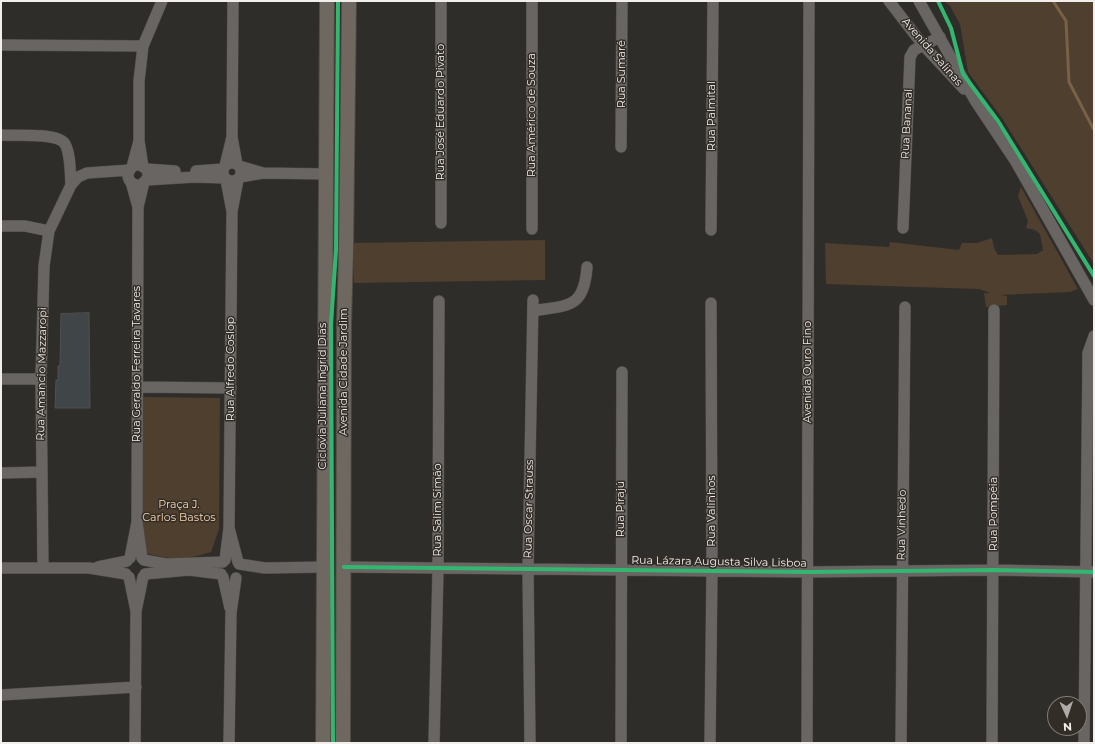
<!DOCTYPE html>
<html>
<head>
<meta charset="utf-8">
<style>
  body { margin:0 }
  #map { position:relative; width:1095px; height:744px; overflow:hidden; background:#2f2d2a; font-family:Montserrat,sans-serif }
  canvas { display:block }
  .frame { position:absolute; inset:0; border:2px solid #f2eeeb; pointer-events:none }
  .north { position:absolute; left:1047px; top:696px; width:40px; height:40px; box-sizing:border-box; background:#322d27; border:1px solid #7f7a75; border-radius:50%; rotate:177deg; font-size:11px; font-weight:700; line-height:16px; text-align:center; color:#f2eeeb }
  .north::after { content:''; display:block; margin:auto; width:14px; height:18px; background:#aeaaa7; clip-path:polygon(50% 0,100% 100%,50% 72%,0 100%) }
</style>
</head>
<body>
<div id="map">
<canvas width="1095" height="744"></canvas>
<div class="frame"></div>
<div class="north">N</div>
</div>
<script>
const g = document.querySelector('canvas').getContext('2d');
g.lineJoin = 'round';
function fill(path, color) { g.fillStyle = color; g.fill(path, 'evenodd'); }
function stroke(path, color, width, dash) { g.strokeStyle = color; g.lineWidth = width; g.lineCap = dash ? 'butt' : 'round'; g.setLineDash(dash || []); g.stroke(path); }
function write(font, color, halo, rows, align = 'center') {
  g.font = font + ' Montserrat,sans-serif'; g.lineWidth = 3; g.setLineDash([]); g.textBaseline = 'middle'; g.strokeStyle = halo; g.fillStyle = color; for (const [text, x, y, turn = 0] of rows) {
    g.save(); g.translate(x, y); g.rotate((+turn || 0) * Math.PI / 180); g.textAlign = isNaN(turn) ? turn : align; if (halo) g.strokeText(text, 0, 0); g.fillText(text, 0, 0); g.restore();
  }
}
const green = new Path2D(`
  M 944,1 L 1094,1 L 1094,264 L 1002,118 L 968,72 L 960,24 L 950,6 Z
  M 1021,187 L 1078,289 L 1070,292 L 1000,295 L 1007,296 L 1007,305 L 986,307 L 984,293 L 990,293 L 979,289 L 826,284 L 825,243 L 889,247 L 890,242 L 959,250 L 962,243 L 977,243 L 992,238 L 994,248 L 998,255 L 1037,254 L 1043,250 L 1040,234 L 1035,230 L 1026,228 L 1028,221 L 1018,196 Z
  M 545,240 L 545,280 L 354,283 L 353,243 Z
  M 142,397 L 220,398 L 219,529 L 211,552 C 182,561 172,560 142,552 Z`);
const stream = new Path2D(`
  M 1053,1 L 1066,21 L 1069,82 L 1094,130`);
const building = new Path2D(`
  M 89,313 L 90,408 L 55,408 L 56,380 L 58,380 L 58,366 L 60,366 L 61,314 Z`);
const minor = new Path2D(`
  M 532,1 L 532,229
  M 889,1 L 923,45 L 964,89
  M 919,1 L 976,102 L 1016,162 L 1094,300
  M 1,45 L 143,46
  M 1,135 C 14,136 58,132 65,144 C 71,155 70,173 71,185
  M 232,137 L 233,1
  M 139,141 L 139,81 L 143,46 L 162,1
  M 621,147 L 622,1
  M223 172a9 9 0 1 1 18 0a9 9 0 1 1-18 0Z
  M128 175a10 10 0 1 1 20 0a10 10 0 1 1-20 0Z
  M 225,166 L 232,137 L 237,164
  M 239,166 L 263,173 L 240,177
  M 132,167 L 139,141 L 143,167
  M 146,169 L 175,171
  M 196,171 L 223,169
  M 263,173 L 326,174
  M 146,180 L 195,177 L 225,178
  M 226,180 L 232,211 L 238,180
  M 131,182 L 138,207 L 144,182
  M 441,223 L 441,1
  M 1,226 L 25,226 L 49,231
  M 903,228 L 910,57 L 914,50 L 940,37
  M 711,230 L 713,1
  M 533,311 C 568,305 584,309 587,267
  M 1,379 L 41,379
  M 137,387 L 231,388
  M 1,473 L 42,472
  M 137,522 L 138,207
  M 229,528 L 232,211
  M 130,558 L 137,522 L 142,558
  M 144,560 L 166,564 L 223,562
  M 225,560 L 229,528 L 238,562
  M 239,564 L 265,568 L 325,567
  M 98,567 L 127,561
  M 344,567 L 807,572 L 994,570 L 1094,572
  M 1,568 L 89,568 L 126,574
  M 43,568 L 41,379 L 44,266 L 49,231 L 71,185 L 78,177 L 87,173 L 130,170
  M 145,574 L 189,570 L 221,574
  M 129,577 L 136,611 L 143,577
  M 223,577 L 230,608
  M 1,695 L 136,687
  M 135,743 L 136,611
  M 229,743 L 231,613 L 236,578
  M 434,743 L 438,569 L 439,301
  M 530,743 L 528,568 L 533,300
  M 621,743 L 622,372
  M 710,743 L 712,571 L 711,303
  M 807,743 L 809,1
  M 901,743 L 905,307
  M 992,743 L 994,310
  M 1084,743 L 1088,353 L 1094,336`);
const major = new Path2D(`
  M 323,743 L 327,1
  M 343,743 L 344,324 L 346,251 L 349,1`);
const cycleway = new Path2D(`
  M 938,1 L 951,28 L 963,74 L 998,121 L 1094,276
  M 344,567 L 807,572 L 994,570 L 1094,572
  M 333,743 L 331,324 L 336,250 L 338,1`);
const streetNames = [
  ["Avenida Salinas",932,52,49],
  ["Rua Sumaré",622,74,-90],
  ["Rua José Eduardo Pivato",441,112,-90],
  ["Rua Américo de Souza",532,115,-90],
  ["Rua Palmital",712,116,-90],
  ["Rua Bananal",907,124,-87],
  ["Rua Geraldo Ferreira Tavares",137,364,-90],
  ["Rua Alfredo Coslop",231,369,-90],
  ["Avenida Cidade Jardim",344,372,-90],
  ["Avenida Ouro Fino",808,372,-90],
  ["Rua Amancio Mazzaropi",42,374,-89],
  ["Ciclovia Juliana Ingrid Dias",323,396,-90],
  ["Rua Oscar Strauss",529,509,-89],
  ["Rua Pirajú",621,509,-90],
  ["Rua Salim Simão",438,510,-90],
  ["Rua Valinhos",712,511,-90],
  ["Rua Pompéia",994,514,-90],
  ["Rua Vinhedo",902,525,-89],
  ["Rua Lázara Augusta Silva Lisboa",719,562,1]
];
const parkNames = [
  ["Praça J.",179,505],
  ["Carlos Bastos",179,518]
];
fill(green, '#4f3f2e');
stroke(stream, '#7a6146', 3);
fill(building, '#404548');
stroke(building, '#515151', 1);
stroke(minor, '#4c4946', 12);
stroke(major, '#4c4946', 16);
stroke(minor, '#686563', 11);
stroke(major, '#6e6861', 14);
stroke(cycleway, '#33b770', 4);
write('11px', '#f2eeeb', '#322d27', streetNames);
write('11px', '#fcd5ae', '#322d27', parkNames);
</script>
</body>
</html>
